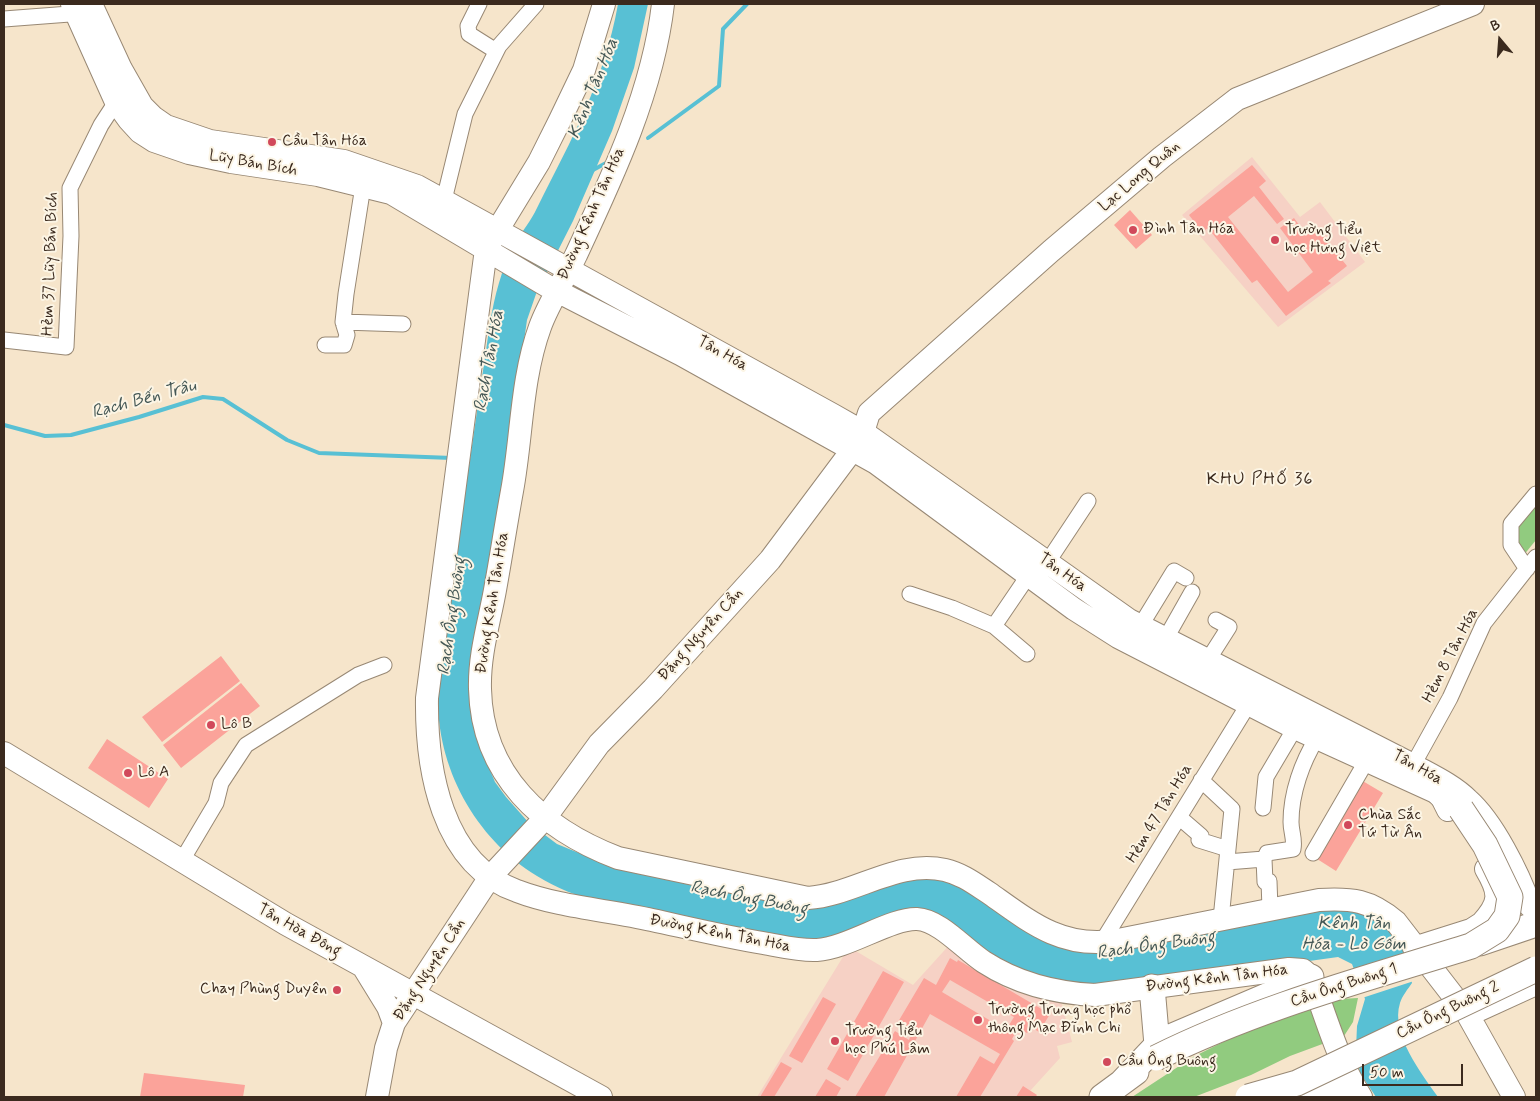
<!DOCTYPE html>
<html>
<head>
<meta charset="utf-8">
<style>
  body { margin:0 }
  #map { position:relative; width:1540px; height:1101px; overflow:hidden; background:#f6e5cb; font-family:Mynerve,sans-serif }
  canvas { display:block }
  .frame { position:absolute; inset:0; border:5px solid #3b2a1e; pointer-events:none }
  .north { position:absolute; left:1475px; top:15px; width:50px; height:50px; -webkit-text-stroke:4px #fcf5e5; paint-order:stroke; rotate:342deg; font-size:14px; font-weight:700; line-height:20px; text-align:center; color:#3b2a1e }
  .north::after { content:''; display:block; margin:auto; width:18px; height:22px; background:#3b2a1e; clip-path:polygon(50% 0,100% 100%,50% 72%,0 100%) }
  .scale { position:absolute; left:1362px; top:1064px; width:101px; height:22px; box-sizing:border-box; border:2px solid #3b2a1e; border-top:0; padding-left:6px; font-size:15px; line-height:18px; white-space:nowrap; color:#3b2a1e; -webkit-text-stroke:4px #fcf5e5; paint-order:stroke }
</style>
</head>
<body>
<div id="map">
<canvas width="1540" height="1101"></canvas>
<div class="frame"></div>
<div class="north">B</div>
<div class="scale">50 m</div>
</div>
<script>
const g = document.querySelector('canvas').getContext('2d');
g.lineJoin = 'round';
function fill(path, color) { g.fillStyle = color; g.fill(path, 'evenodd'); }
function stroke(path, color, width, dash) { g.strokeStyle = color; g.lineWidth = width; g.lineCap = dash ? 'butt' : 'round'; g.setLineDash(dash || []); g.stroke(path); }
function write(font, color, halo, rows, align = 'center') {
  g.font = font + ' Mynerve,sans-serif'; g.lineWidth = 4; g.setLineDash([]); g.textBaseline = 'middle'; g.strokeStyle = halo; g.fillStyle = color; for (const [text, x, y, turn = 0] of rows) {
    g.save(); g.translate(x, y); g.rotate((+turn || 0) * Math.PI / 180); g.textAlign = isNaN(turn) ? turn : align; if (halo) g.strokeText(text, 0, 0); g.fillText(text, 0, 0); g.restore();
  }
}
const built = new Path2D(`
  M 1252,157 L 1300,217 L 1320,202 L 1365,262 L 1278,327 L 1182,215 Z
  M 952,942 L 1060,997 L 1072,1042 L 1057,1046 L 1060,1058 L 1030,1091 L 1037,1095 L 1035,1097 L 757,1097 L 849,947 L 913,985 Z`);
const green = new Path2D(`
  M 1536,502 L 1536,540 L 1523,556 C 1509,528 1518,523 1536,502 Z
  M 1358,998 L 1353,1022 L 1344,1036 L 1290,1056 L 1251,1075 L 1194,1097 L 1132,1097 L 1193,1057 L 1263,1022 L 1339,999 Z`);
const water = new Path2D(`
  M 618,4 L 648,4 L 634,68 L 612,131 L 573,221 L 536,294 L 527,320 L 478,663 L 487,763 L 495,782 L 506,797 L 529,823 L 557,844 L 608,865 L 807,905 L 920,876 L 952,881 L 1042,938 L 1306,910 L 1363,909 L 1396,933 L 1405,953 L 1412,983 C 1408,989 1402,996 1400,1003 C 1390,1034 1422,1074 1438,1097 L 1376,1097 L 1360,1073 L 1356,1049 L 1357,1026 L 1365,999 L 1352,964 L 1338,957 L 1107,989 L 1021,973 L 944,921 L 818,946 L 600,903 C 578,896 556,888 537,876 C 475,838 436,767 438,694 C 438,682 440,669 441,656 L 490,323 C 495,295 501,269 515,244 C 522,231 531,221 537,208 C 572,138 604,82 618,4 Z`);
const pier = new Path2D(`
  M 1408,955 L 1414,981 L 1362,998 L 1352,973 Z`);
const stream = new Path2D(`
  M 648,138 L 719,86 L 723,29 L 747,4
  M 593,170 L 606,163
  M 4,425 L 45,436 L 71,435 L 139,417 L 203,397 L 223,399 L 287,440 L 319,453 L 452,458`);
const building = new Path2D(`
  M 1252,165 L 1266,181 L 1259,187 L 1284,219 L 1277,224 L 1254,196 L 1228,217 L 1288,292 L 1313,272 L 1280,228 L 1294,218 L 1305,233 L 1314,225 L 1347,266 L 1328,281 L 1331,283 L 1286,316 L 1257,280 L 1252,283 L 1208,228 L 1202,232 L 1189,215 Z
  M 1130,210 L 1152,235 L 1136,249 L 1114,225 Z
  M 221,656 L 240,681 L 162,742 L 142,717 Z
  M 241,683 L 260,706 L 181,768 L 163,745 Z
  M 107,739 L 168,779 L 149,808 L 88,768 Z
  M 1361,780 L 1383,793 L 1336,871 L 1314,857 Z
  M 950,958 L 957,962 L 958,960 L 1050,1014 L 1039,1032 L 1031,1027 L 1027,1033 L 1018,1028 L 1012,1039 L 1014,1041 L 980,1097 L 956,1097 L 980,1056 L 994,1064 L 1000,1054 L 930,1014 L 884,1097 L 855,1097 L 895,1031 L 909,1040 L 912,1031 L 898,1022 L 924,978 L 936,985 ZM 950,980 L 1014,1017 L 1006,1030 L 942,992 Z
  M 883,971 L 904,982 L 848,1081 L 827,1069 Z
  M 823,997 L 836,1004 L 802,1063 L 789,1056 Z
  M 781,1062 L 792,1068 L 774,1097 L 760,1097 Z
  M 144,1073 L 245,1085 L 243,1097 L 140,1097 Z
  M 826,1079 L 841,1088 L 836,1097 L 815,1097 Z
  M 1023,1086 L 1037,1095 L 1035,1097 L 1016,1097 Z`);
const street = new Path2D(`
  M 479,4 L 468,26 L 469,34 L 496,51
  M 4,19 L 83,13
  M 444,200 L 465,114 L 499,46 L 536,4
  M 343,322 L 403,324
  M 4,340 L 66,347 L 71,236 L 70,188 L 101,125 L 116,102
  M 325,345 L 344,345 L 347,335 L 343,322 L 346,294 L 363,186
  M 1047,563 L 1088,501
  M 1527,569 L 1511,545 L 1511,524 L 1536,494
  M 910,594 L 952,608 L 994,626 L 1027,654
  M 1141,625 L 1174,571 L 1186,578
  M 994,626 L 1028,576
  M 1166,638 L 1192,592
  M 1208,660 L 1229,627 L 1216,620
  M 1413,765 L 1450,698 L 1484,623 L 1536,557
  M 1201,780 L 1232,809 L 1221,919
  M 1263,808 L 1266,777 L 1295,728
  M 1179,817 L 1201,836 L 1199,840 L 1228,849
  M 1313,853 L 1367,760
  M 181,862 L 216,803 L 221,783 L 246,745 L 358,675 L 384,665
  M 1227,862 L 1264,859
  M 1270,909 L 1269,881 L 1265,882 L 1264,859 L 1267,853 L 1293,849 C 1295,839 1291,832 1291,822 C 1291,793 1302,762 1317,738
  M 1102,942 L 1248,705`);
const secondary = new Path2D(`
  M 72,4 L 116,102 L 129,120 L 140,132 L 154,141 L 189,153 L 231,162 L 318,175 L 391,193 L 549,287 L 680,354 L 876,463 L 1074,609 L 1118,637 L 1295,728 L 1440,794 L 1448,810
  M 91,4 L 121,69 L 142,106 L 153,117 L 166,126 L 210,141 L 344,161 L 417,186 L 833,415 L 863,432 L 1129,620 L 1413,765 C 1431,775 1453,785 1468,800 C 1493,822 1519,874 1530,906
  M 604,4 L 584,70 L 560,120 L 539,162 L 486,249 L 427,698 C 426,768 441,864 517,891 C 559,907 608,910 652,920 C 689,928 726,937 763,943 C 781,946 799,951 817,950 C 848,948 891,918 917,919 C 940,920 965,950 984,962 C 1018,984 1055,993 1095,995 L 1289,969 L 1303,970 L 1311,977 C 1326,1017 1338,1061 1361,1097
  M 663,4 C 653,91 613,176 576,255 C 565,279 549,302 540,327 C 521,379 522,437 512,491 C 506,524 501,557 495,590 C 489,623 479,655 480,689 C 482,775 542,829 618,858 L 808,898 C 854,895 898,859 945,870 C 962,874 975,884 989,893 C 1030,922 1061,948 1113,941 L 1319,900 C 1352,898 1370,900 1396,922 L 1468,1015 L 1514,1097
  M 4,753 L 286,924 L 601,1097
  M 1482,923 C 1501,902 1500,893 1486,869
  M 1414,948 L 1471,930 L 1482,923 L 1495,918
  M 364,968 L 388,1007 L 394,1023
  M 1468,1015 L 1536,984
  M 377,1097 L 386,1048 L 394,1023 L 490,877 L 545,818 L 599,744 L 653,689 L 770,560 L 853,449 L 863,432 L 869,413 L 1051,251 L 1162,157 L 1237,99 L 1473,4
  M 1309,1097 L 1352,1083`);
const primary = new Path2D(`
  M 1440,794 L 1461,809
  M 1480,943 L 1536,924
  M 1157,1045 L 1168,1038 L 1311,977
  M 1122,1082 L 1157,1045 L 1152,987
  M 1102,1097 L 1136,1072`);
const primaryBridge = new Path2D(`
  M 1156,1058 C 1256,1008 1365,979 1471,946 L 1497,930 L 1507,916 L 1510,897 L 1485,845 L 1461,809
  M 1248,1097 L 1297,1083 L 1536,969`);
const markers = [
  [272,142,5,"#d1495b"],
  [1133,230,5,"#d1495b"],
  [1275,240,5,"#d1495b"],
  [211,725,5,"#d1495b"],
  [128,773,5,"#d1495b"],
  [1348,825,5,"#d1495b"],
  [337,990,5,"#d1495b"],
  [978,1020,5,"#d1495b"],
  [835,1041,5,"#d1495b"],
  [1107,1062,5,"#d1495b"]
];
const poiNames = [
  ["Cầu Tân Hóa",282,142],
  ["Đình Tân Hóa",1143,230],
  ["Trường Tiểu",1285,231],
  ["học Hưng Việt",1285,249],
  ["Lô B",221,725],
  ["Lô A",138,773],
  ["Chùa Sắc",1358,816],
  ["Tứ Từ Ân",1358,834],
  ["Chay Phùng Duyên",327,990,"right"],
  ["Trường Trung học phổ",988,1011],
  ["thông Mạc Đĩnh Chi",988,1029],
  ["Trường Tiểu",845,1032],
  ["học Phú Lâm",845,1050],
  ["Cầu Ông Buông",1117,1062]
];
const streetNames = [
  ["Lũy Bán Bích",253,164,10],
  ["Lạc Long Quân",1140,177,-40],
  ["Đường Kênh Tân Hóa",592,214,-66],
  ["Hẻm 37 Lũy Bán Bích",51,264,-88],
  ["Tân Hóa",722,354,29],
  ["Tân Hóa",1062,573,35],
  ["Đường Kênh Tân Hóa",493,603,-81],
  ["Đặng Nguyên Cẩn",701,635,-48],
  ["Hẻm 8 Tân Hóa",1451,656,-63],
  ["Tân Hóa",1417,768,29],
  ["Hẻm 47 Tân Hóa",1160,814,-59],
  ["Tân Hòa Đông",299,931,29],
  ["Đường Kênh Tân Hóa",720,934,11],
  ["Đặng Nguyên Cẩn",430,970,-57],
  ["Đường Kênh Tân Hóa",1217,979,-7],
  ["Cầu Ông Buông 1",1344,986,-18],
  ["Cầu Ông Buông 2",1448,1011,-26]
];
const waterNames = [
  ["Kênh Tân Hóa",594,89,-68],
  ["Rạch Tân Hóa",490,361,-80],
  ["Rạch Bến Trâu",144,400,-15],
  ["Rạch Ông Buông",453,616,-82],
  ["Rạch Ông Buông",749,899,11],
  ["Kênh Tân",1354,924],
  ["Hóa - Lò Gốm",1354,945],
  ["Rạch Ông Buông",1156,946,-8]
];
const neighbourhoodNames = [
  ["KHU PHỐ 36",1260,480]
];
fill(built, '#f6d1c5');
fill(green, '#91cb7f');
fill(water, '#58c0d4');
fill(pier, '#f6e5cb');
stroke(stream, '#58c0d4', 4);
fill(building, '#fba39a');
stroke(street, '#988874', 17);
stroke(secondary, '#988874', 24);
stroke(primary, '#988874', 27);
stroke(street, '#fff', 15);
stroke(secondary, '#fff', 22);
stroke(primary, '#fff', 25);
stroke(primaryBridge, '#988874', 27, []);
stroke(primaryBridge, '#fff', 25);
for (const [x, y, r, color] of markers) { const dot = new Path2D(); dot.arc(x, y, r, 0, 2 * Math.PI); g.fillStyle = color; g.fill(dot); stroke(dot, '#fcf5e5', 2); }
write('16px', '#3b2a1e', '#fcf5e5', poiNames, 'left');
write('16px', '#3b2a1e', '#fcf5e5', streetNames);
write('italic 18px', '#445755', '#fcf5e5', waterNames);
g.letterSpacing = '1px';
write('18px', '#3b2a1e', '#fcf5e5', neighbourhoodNames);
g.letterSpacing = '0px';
</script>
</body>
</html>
